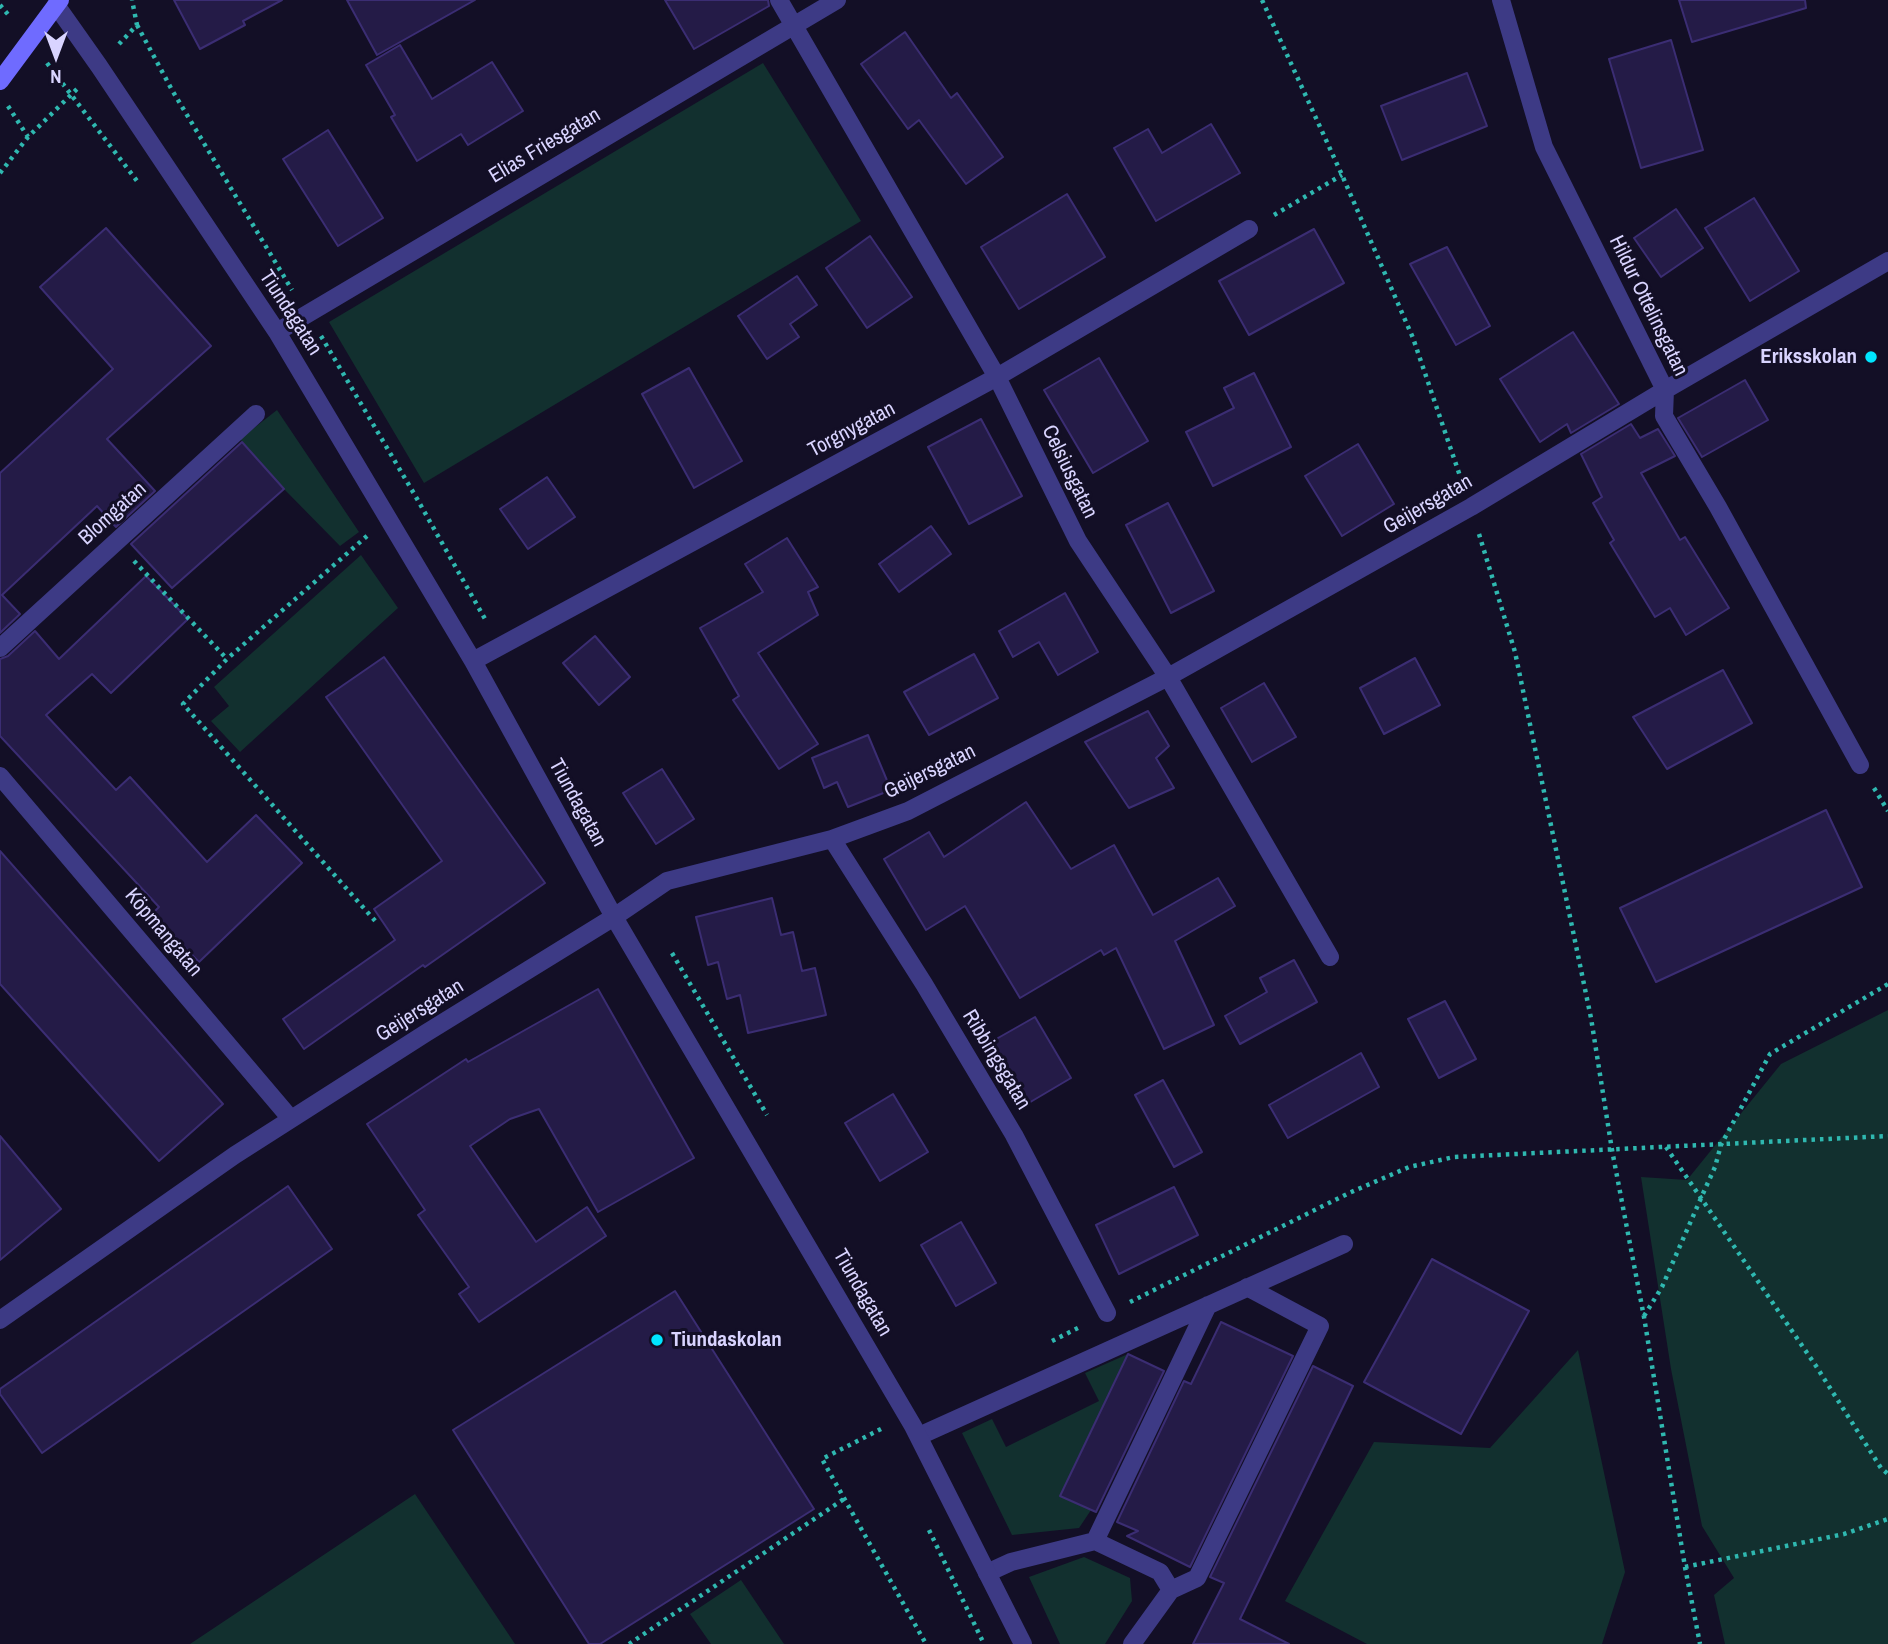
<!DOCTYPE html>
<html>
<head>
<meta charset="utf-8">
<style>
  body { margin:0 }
  #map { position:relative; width:1888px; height:1644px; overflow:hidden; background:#130f26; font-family:"Archivo Narrow",sans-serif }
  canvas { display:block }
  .north { position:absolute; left:21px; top:21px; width:70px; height:70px; -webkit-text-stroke:5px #130f26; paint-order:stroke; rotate:180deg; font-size:19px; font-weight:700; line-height:28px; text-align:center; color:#d9d4ff }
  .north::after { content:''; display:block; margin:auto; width:24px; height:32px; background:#d9d4ff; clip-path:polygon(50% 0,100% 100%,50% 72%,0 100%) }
</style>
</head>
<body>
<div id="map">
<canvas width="1888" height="1644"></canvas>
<div class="north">N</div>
</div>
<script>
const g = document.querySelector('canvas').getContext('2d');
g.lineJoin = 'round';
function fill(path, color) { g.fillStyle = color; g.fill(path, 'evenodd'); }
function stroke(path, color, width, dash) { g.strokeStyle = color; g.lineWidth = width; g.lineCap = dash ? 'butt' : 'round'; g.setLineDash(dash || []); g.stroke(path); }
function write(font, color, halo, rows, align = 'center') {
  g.font = font + ' "Archivo Narrow",sans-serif'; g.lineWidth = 6; g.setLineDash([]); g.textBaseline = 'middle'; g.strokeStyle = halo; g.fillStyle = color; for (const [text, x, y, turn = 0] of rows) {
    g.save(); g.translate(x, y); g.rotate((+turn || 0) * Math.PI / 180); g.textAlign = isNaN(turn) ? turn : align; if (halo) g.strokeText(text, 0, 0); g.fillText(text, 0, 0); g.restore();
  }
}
const green = new Path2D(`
  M 763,63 L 861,221 L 424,483 L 329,322 Z
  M 277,410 L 359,532 L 340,546 L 284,489 L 240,439 Z
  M 361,555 L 398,608 L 240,752 L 211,721 L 229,706 L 214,687 Z
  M 1888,1010 L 1888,1644 L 1725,1644 L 1714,1595 L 1734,1578 L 1702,1526 L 1671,1369 L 1641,1177 L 1687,1180 L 1781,1064 Z
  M 1578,1350 L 1625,1572 L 1602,1644 L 1367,1644 L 1285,1601 L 1374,1442 L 1490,1448 Z
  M 1128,1354 L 1061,1495 L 1091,1510 L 1079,1528 L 1012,1535 L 962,1433 L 992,1419 L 1006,1447 L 1099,1401 L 1085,1373 Z
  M 415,1494 L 515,1644 L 190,1644 Z
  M 1084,1557 L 1130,1578 L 1132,1601 L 1105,1644 L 1060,1644 L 1029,1577 Z
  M 741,1580 L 784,1644 L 711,1644 L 690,1614 Z`);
const building = new Path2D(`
  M 174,0 L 282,0 L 243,21 L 245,25 L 200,49 Z
  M 347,0 L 475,0 L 377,55 Z
  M 665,0 L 768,0 L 769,6 L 694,49 Z
  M 1679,0 L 1805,0 L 1806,8 L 1692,42 Z
  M 905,32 L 951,98 L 957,93 L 1003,157 L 966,184 L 919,120 L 908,129 L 861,64 Z
  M 1671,40 L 1703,150 L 1641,168 L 1609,59 Z
  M 400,45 L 432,99 L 492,62 L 523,111 L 468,145 L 461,134 L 417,161 L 391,117 L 395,115 L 366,65 Z
  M 1467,73 L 1487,126 L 1402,160 L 1381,106 Z
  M 1211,124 L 1240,173 L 1156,221 L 1114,148 L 1148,129 L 1162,153 Z
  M 328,130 L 383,218 L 338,246 L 283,159 Z
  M 1067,194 L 1105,257 L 1019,309 L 981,247 Z
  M 1754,198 L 1799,271 L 1750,301 L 1705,228 Z
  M 1676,209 L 1703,248 L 1661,277 L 1634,238 Z
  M 106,228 L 211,346 L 107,439 L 155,491 L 116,527 L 97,506 L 2,595 L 20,614 L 0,633 L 0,473 L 113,369 L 40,287 Z
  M 1314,229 L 1344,283 L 1249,335 L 1219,281 Z
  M 870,236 L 912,297 L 867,328 L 826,268 Z
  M 1447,247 L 1490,326 L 1456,345 L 1410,264 Z
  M 797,276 L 817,305 L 790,324 L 799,337 L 767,359 L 738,316 Z
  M 1573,332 L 1619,404 L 1571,433 L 1567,424 L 1540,442 L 1500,379 Z
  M 1099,358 L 1148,441 L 1093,473 L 1044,390 Z
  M 689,368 L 742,461 L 694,488 L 642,394 Z
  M 1254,373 L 1291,447 L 1213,486 L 1186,432 L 1234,408 L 1224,388 Z
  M 1745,380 L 1768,420 L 1702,457 L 1678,418 Z
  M 981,419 L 1022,496 L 969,524 L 928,447 Z
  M 1631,424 L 1640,438 L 1658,429 L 1675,456 L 1641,473 L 1680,540 L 1685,537 L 1729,608 L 1686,635 L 1670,608 L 1655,617 L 1610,543 L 1614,540 L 1593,503 L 1602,497 L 1581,454 Z
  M 242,442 L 284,489 L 172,588 L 131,544 Z
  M 1358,444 L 1394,504 L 1342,536 L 1305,476 Z
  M 547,477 L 575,517 L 528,549 L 500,509 Z
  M 1168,503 L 1214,591 L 1171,613 L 1126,525 Z
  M 931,526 L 951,554 L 899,592 L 879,564 Z
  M 787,538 L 818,587 L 808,592 L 818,615 L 758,653 L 818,744 L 779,769 L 733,700 L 739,696 L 700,628 L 763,592 L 745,564 Z
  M 146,576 L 188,619 L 111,693 L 92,674 L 46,715 L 116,790 L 130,777 L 207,862 L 256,815 L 302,863 L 199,962 L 152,914 L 159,907 L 0,736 L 0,659 L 8,656 L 35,631 L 59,659 Z
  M 1065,593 L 1098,652 L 1058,675 L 1039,642 L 1013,657 L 999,631 Z
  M 595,636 L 630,677 L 599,705 L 563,663 Z
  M 974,654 L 998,698 L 929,735 L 904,692 Z
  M 384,657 L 545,883 L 425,967 L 423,965 L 304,1049 L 283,1019 L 395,940 L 374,909 L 442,861 L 326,697 Z
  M 1415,658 L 1440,705 L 1384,734 L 1360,688 Z
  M 1723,670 L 1752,723 L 1667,769 L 1633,717 Z
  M 1264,683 L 1296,737 L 1252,762 L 1221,708 Z
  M 1148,711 L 1169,746 L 1156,758 L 1174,788 L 1129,808 L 1085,742 Z
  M 868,735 L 891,790 L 848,807 L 837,782 L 824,788 L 812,758 Z
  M 662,769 L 694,819 L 656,844 L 623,793 Z
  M 1026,802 L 1071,869 L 1114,845 L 1153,915 L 1218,878 L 1235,906 L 1175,941 L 1214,1025 L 1164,1049 L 1116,948 L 1104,955 L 1101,950 L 1020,998 L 965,906 L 926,930 L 884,859 L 929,832 L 944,857 Z
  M 1826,810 L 1862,887 L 1656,982 L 1620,908 Z
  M 0,851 L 223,1104 L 159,1161 L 0,984 Z
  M 772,898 L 781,935 L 793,932 L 802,971 L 815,968 L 826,1015 L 748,1033 L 740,995 L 727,999 L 718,962 L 708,965 L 696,917 Z
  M 1294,960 L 1317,1002 L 1240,1044 L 1225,1016 L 1267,992 L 1260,978 Z
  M 598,989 L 694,1158 L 598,1212 L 539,1109 L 510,1119 L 470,1146 L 536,1242 L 587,1207 L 606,1236 L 479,1322 L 459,1294 L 469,1287 L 418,1215 L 425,1210 L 367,1124 L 466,1059 L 468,1062 Z
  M 1445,1001 L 1476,1059 L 1439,1078 L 1408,1019 Z
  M 1035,1017 L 1071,1078 L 1027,1104 L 991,1042 Z
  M 1361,1053 L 1379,1087 L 1288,1138 L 1269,1105 Z
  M 1163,1080 L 1202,1152 L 1174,1167 L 1135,1095 Z
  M 893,1094 L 928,1152 L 880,1181 L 845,1123 Z
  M 0,1136 L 61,1209 L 0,1260 Z
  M 288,1186 L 332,1249 L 42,1453 L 0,1394 L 0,1389 Z
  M 1174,1187 L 1198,1235 L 1119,1274 L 1096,1225 Z
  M 961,1222 L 996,1283 L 956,1306 L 921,1245 Z
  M 1432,1259 L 1529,1311 L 1461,1434 L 1364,1382 Z
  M 675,1291 L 814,1509 L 600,1644 L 589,1644 L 453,1430 Z
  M 1221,1322 L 1293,1356 L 1190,1567 L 1127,1536 L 1138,1531 L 1117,1522 L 1184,1381 L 1191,1384 Z
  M 1128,1354 L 1164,1371 L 1096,1512 L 1060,1496 Z
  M 1313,1366 L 1353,1386 L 1240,1619 L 1289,1644 L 1193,1644 L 1224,1583 L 1210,1577 Z`);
const path = new Path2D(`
  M 1262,0 L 1342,175 L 1413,338 L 1461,479
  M 0,5 L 11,18
  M 137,25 L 172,90 L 292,290
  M 119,44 L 137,25 L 132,0
  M 47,63 L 137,181
  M 8,106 L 28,137
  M 0,173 L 28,137 L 80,86
  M 1274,215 L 1342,175
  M 321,336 L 416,497 L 485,619
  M 1479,534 L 1515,652 L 1591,1018 L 1612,1150 L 1644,1317 L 1685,1567 L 1700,1644
  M 367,536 L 227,659 L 183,704 L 377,923
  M 134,561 L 227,659
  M 1874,788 L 1888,811
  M 672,953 L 767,1115
  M 1666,1147 L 1816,1366 L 1881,1468 L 1888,1474
  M 1130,1302 L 1349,1193 L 1409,1167 L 1454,1157 L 1888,1136
  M 1644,1316 L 1662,1287 L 1701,1198 L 1715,1167 L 1721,1145 L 1770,1054 L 1888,984
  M 1052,1341 L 1082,1326
  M 881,1429 L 822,1459 L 926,1644
  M 929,1530 L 984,1644
  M 1685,1567 L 1844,1534 L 1888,1519
  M 629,1644 L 844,1499`);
const service = new Path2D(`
  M 919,1436 L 1344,1244
  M 1095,1541 L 1208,1305
  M 987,1573 L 1011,1562 L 1095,1541 L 1160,1572 L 1171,1590 L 1132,1644
  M 1171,1590 L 1197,1578 L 1320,1326 L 1247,1287`);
const minor = new Path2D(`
  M 779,0 L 997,377 L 1078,541 L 1168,677 L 1330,957
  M 1501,0 L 1544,147 L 1665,390 L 1664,416 L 1718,507 L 1860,765
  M 56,5 L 99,66 L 277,332 L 473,661 L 614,917 L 913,1426 L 1023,1644
  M 277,332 L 837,0
  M 0,648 L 256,414
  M 473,661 L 997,377 L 1249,229
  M 0,776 L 291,1119
  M 832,839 L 924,984 L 1014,1135 L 1107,1313
  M 0,1320 L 235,1155 L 426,1033 L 614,917 L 667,881 L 832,839 L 908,811 L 1168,677 L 1471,507 L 1665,390 L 1888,261`);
const secondary = new Path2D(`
  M 0,81 L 60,0`);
const markers = [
  [1871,357,7,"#00e5ff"],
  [657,1340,7,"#00e5ff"]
];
const streetNames = [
  ["Elias Friesgatan",545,146,-31],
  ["Hildur Ottelinsgatan",1648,306,64],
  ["Tiundagatan",290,313,57],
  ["Torgnygatan",852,430,-28],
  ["Celsiusgatan",1069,472,64],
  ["Geijersgatan",1428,505,-30],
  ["Blomgatan",113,514,-42],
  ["Geijersgatan",930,772,-26],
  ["Tiundagatan",577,803,61],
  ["Köpmangatan",163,933,50],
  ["Geijersgatan",420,1011,-32],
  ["Ribbingsgatan",996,1060,59],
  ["Tiundagatan",862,1293,60]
];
const poiNames = [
  ["Eriksskolan",1857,357],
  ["Tiundaskolan",671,1340,"left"]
];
fill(green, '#12302f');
fill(building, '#241b47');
stroke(building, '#3b2d73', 2);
stroke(path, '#2fb8b0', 4.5, [3.5, 5]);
stroke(service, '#3d3a85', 18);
stroke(minor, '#3d3a85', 18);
stroke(secondary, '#6f6bff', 18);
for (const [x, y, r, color] of markers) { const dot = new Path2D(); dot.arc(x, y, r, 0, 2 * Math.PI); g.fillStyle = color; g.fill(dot); stroke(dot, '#130f26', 2.5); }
write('21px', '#d9d4ff', '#130f26', streetNames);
write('bold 21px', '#d9d4ff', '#130f26', poiNames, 'right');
</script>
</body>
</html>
